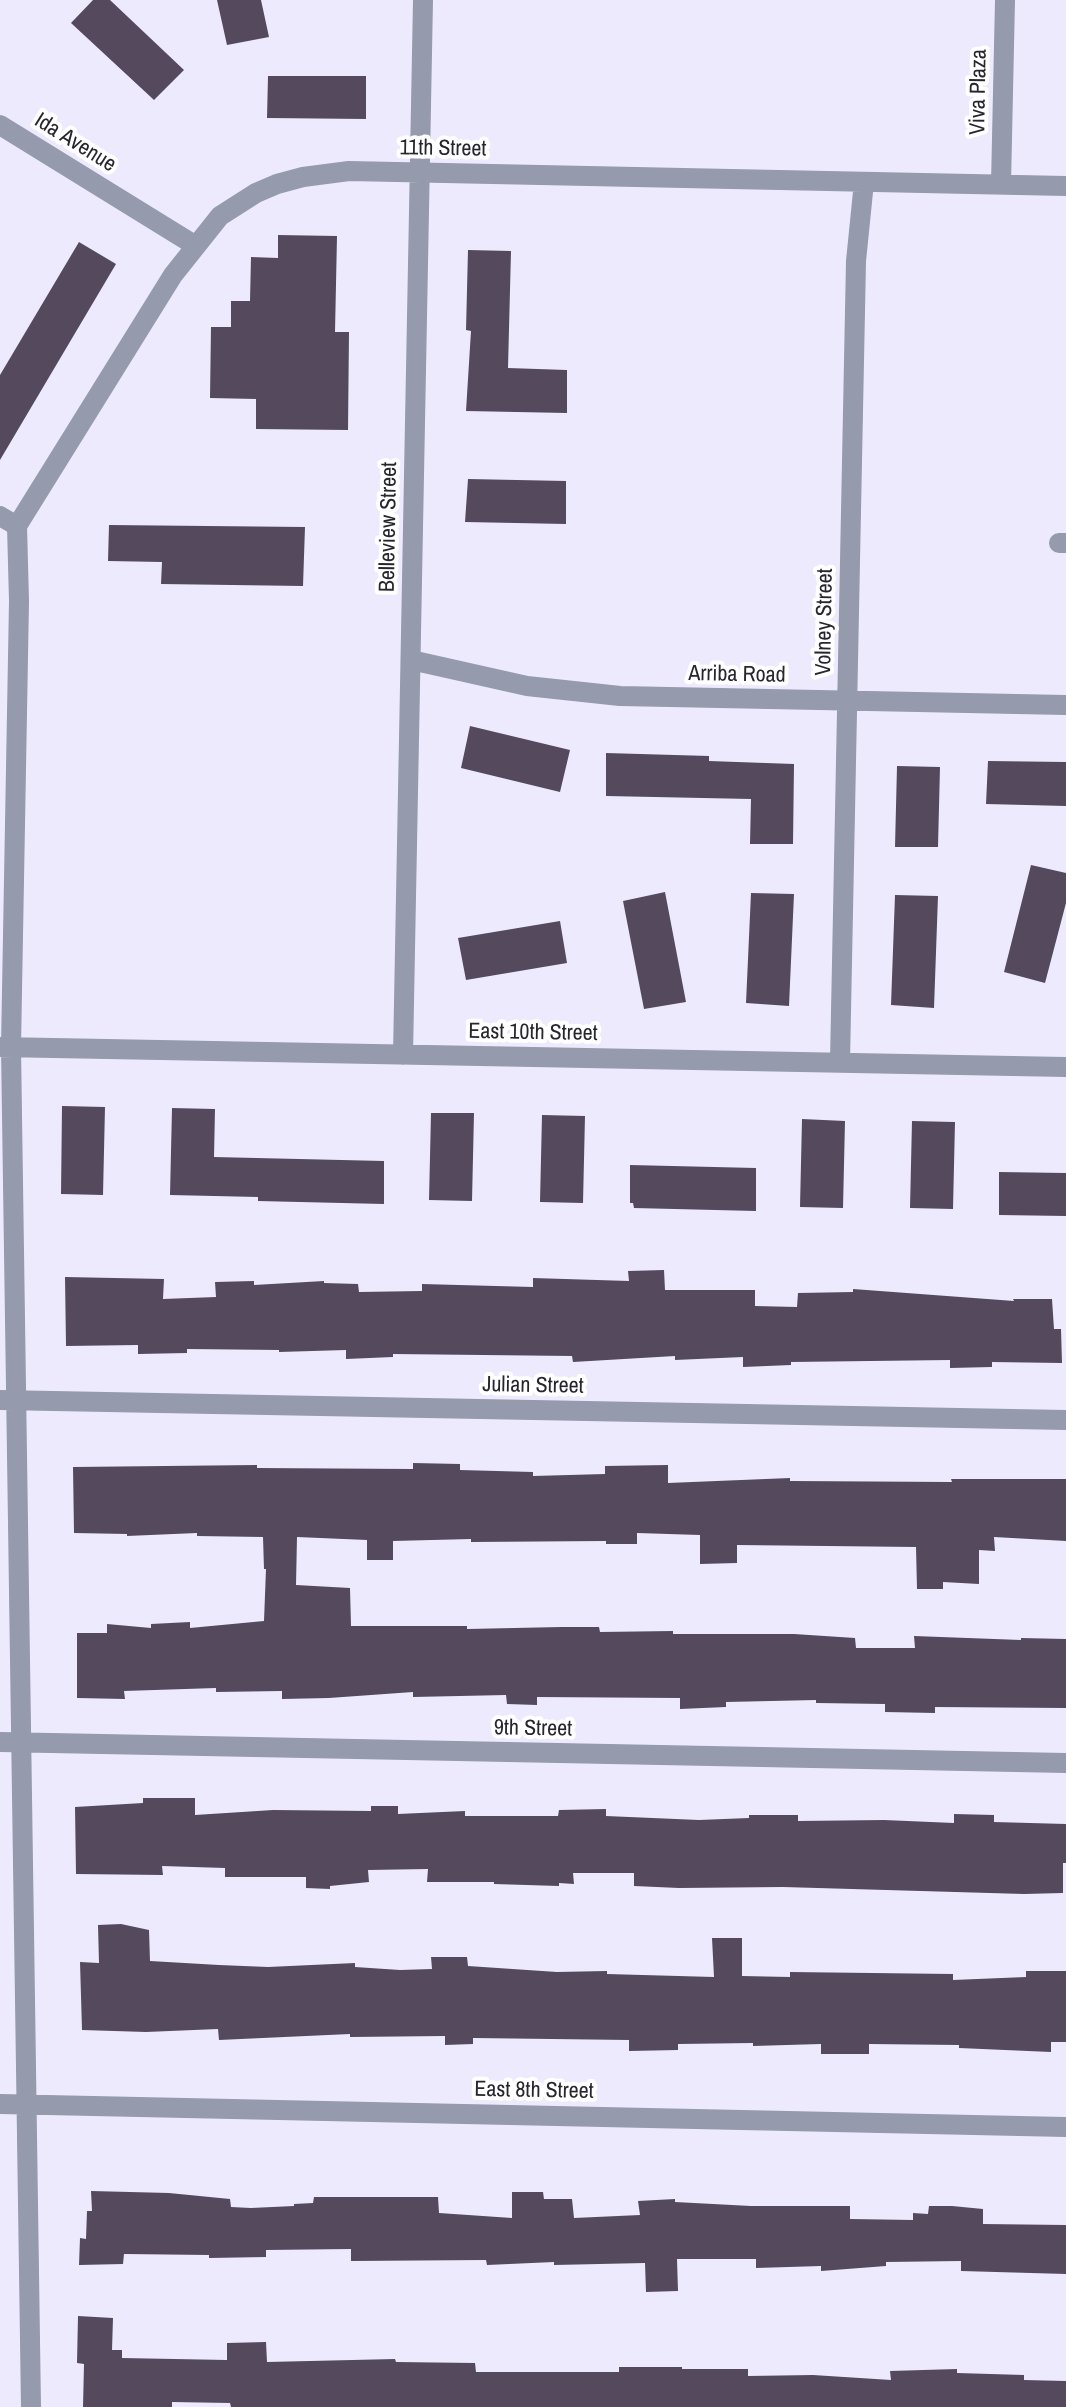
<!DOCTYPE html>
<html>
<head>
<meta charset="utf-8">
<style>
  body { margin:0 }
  canvas { display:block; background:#edeafe }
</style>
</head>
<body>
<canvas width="1066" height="2407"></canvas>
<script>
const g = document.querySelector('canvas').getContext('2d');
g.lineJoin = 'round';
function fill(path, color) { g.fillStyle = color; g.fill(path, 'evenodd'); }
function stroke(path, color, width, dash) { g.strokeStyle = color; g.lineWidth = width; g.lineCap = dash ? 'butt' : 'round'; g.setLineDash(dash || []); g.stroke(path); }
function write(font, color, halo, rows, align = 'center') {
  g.font = font + ' "Archivo Narrow",sans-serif'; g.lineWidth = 8; g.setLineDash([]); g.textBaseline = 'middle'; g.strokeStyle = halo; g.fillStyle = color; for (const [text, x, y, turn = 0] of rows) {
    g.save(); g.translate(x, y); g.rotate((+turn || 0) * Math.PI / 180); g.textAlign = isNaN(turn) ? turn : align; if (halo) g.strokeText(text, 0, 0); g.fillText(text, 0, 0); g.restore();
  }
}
const building = new Path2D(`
  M 93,0 L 110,0 L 184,70 L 154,100 L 71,23 Z
  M 217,0 L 261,0 L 269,37 L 227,45 Z
  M 268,76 L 366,76 L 366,119 L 267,118 Z
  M 278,235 L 337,236 L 335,332 L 349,332 L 348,430 L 256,429 L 256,399 L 210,398 L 211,327 L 231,327 L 231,301 L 250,301 L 251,257 L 278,258 Z
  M 79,242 L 116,264 L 0,460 L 0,375 Z
  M 468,250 L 511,251 L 508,368 L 567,370 L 567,413 L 466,411 L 471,331 L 466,330 Z
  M 468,479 L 566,481 L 566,524 L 465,522 Z
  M 109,525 L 305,527 L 303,586 L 161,584 L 162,562 L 108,561 Z
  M 470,726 L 570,750 L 560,792 L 461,768 Z
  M 606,753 L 709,756 L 709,761 L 794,764 L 793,844 L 750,844 L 751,799 L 606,796 Z
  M 988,761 L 1066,762 L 1066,806 L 986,804 Z
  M 897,766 L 940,767 L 938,847 L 895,847 Z
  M 1031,865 L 1066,873 L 1066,903 L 1045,983 L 1004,972 Z
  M 665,892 L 686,1002 L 644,1009 L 623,901 Z
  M 751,893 L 794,894 L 789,1006 L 746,1003 Z
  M 895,895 L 938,896 L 934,1008 L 891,1005 Z
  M 560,921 L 567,963 L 466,980 L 458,938 Z
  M 62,1106 L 105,1107 L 103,1195 L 61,1194 Z
  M 172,1108 L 215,1109 L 214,1157 L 384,1161 L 384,1204 L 258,1201 L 258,1197 L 170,1195 Z
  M 431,1113 L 474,1113 L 472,1201 L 429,1200 Z
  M 542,1115 L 585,1116 L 583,1203 L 540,1202 Z
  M 802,1119 L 845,1121 L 843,1208 L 800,1207 Z
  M 912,1121 L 955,1122 L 953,1209 L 910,1208 Z
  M 630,1165 L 756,1168 L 756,1211 L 634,1208 L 633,1203 L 630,1203 Z
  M 999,1172 L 1066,1173 L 1066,1216 L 999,1215 Z
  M 664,1270 L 665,1290 L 755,1290 L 755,1306 L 797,1307 L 798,1293 L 853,1292 L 853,1289 L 1014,1301 L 1013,1299 L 1052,1299 L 1054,1329 L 1061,1329 L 1062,1363 L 992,1362 L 992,1367 L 950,1368 L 950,1360 L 791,1362 L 791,1365 L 743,1367 L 743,1357 L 675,1360 L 675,1356 L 573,1362 L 572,1356 L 393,1354 L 393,1357 L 346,1359 L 346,1350 L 279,1352 L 279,1350 L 187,1349 L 187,1353 L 138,1354 L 138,1345 L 66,1346 L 65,1277 L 164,1279 L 163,1299 L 216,1297 L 215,1282 L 254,1281 L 254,1285 L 324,1281 L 324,1283 L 358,1284 L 359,1292 L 422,1291 L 422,1284 L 533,1287 L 533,1278 L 629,1281 L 628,1271 Z
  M 413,1463 L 460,1464 L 460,1470 L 533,1472 L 533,1476 L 605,1474 L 605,1466 L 668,1465 L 668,1483 L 790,1478 L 790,1481 L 952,1482 L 951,1479 L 1066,1479 L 1066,1541 L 994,1537 L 995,1551 L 979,1550 L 979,1584 L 943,1582 L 943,1589 L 917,1589 L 916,1547 L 737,1545 L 737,1563 L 700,1564 L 700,1535 L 637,1533 L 637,1544 L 606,1544 L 606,1541 L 471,1542 L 471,1539 L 393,1541 L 393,1560 L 367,1560 L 367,1540 L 297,1537 L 296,1585 L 350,1588 L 351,1626 L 467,1626 L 467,1629 L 561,1627 L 599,1627 L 600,1632 L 673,1631 L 673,1634 L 794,1634 L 855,1638 L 856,1648 L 915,1648 L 914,1636 L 1021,1640 L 1021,1638 L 1066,1639 L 1066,1708 L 935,1707 L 935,1713 L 885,1712 L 885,1704 L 816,1703 L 816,1700 L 726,1702 L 726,1707 L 680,1709 L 680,1698 L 537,1697 L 537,1705 L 507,1704 L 506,1695 L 413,1697 L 413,1692 L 329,1698 L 282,1699 L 282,1691 L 216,1692 L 216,1688 L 124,1691 L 125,1699 L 77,1698 L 77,1633 L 107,1633 L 107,1624 L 151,1628 L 151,1624 L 190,1622 L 190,1628 L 264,1621 L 266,1569 L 264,1569 L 263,1537 L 197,1536 L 197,1533 L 127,1536 L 127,1534 L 74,1533 L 73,1467 L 257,1465 L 257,1468 L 413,1469 Z
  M 143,1798 L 195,1798 L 195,1815 L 273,1810 L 371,1811 L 371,1806 L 398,1806 L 398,1814 L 465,1811 L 465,1816 L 558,1816 L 559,1810 L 606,1809 L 606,1816 L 699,1820 L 749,1818 L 749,1815 L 798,1815 L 798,1821 L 884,1820 L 954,1823 L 954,1814 L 994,1815 L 994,1822 L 1066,1824 L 1066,1863 L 1063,1863 L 1063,1893 L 1024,1894 L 783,1887 L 679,1888 L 634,1886 L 634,1873 L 573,1873 L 574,1884 L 559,1883 L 559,1886 L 494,1884 L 494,1882 L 427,1882 L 428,1869 L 368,1870 L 369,1882 L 330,1886 L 330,1889 L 306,1888 L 306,1877 L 225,1877 L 225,1868 L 162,1866 L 163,1875 L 76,1874 L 75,1807 L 143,1803 Z
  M 121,1924 L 149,1930 L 150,1961 L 219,1965 L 268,1967 L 355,1963 L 355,1967 L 400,1970 L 432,1969 L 431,1957 L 467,1957 L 468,1966 L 557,1972 L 607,1971 L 607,1974 L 714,1977 L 712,1938 L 742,1938 L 742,1976 L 790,1977 L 790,1972 L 953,1974 L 953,1980 L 1026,1977 L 1026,1971 L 1066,1971 L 1066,2042 L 1051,2042 L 1051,2052 L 959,2048 L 959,2045 L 869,2044 L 869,2054 L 821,2054 L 821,2044 L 753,2046 L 753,2043 L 678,2044 L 678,2050 L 629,2051 L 629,2040 L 473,2038 L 473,2044 L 445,2045 L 445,2036 L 350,2037 L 350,2034 L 219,2040 L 218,2029 L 146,2032 L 82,2030 L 80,1962 L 99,1963 L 98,1925 Z
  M 91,2191 L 169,2193 L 230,2199 L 231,2207 L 251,2208 L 294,2206 L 294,2204 L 313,2203 L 314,2197 L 438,2197 L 439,2213 L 512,2218 L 512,2192 L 543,2192 L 544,2199 L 572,2199 L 574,2218 L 640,2215 L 638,2201 L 675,2199 L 675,2202 L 751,2206 L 850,2206 L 850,2219 L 913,2220 L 913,2213 L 928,2214 L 929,2206 L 952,2206 L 983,2209 L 983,2224 L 1066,2225 L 1066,2274 L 961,2271 L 961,2261 L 886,2262 L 886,2266 L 821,2271 L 821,2266 L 756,2268 L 756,2259 L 677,2259 L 678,2291 L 646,2292 L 645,2263 L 554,2265 L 554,2262 L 487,2265 L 486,2260 L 351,2261 L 351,2249 L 266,2250 L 266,2257 L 209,2258 L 209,2255 L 124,2254 L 123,2264 L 79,2265 L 80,2238 L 86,2239 L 87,2211 L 92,2211 Z
  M 78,2316 L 113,2318 L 112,2350 L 122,2350 L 122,2358 L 227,2360 L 227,2343 L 266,2342 L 267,2362 L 395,2359 L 396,2362 L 475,2363 L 476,2372 L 619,2372 L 619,2367 L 682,2367 L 682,2369 L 748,2369 L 748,2376 L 813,2375 L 891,2380 L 890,2371 L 957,2369 L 957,2373 L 1024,2375 L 1024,2380 L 1066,2381 L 1066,2407 L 231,2407 L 230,2403 L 172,2402 L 172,2407 L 83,2407 L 84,2364 L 77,2363 Z`);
const minor = new Path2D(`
  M 0,125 L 196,246
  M 1001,184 L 1005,0
  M 0,516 L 17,526
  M 17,526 L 19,601 L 11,1047 L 31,2407
  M 17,526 L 173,275 L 220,216 L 256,193 L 277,184 L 303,177 L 349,171 L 1066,186
  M 1059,543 L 1066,543
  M 411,660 L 527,686 L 620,696 L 1066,705
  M 0,1047 L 1066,1067
  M 403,1055 L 423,0
  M 840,1062 L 856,261 L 864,182
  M 0,1400 L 1066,1420
  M 0,1742 L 1066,1763
  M 0,2104 L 1066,2127`);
const streetNames = [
  ["Viva Plaza",979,92,-89],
  ["Ida Avenue",75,143,32],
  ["11th Street",443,149,1],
  ["Belleview Street",389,527,-89],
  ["Volney Street",825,622,-89],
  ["Arriba Road",737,675,1],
  ["East 10th Street",533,1033,1],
  ["Julian Street",533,1386,1],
  ["9th Street",533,1729,1],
  ["East 8th Street",534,2091,1]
];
fill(building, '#554a5d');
stroke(minor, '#959aad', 20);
write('22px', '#27262f', '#fff', streetNames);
</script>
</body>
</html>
